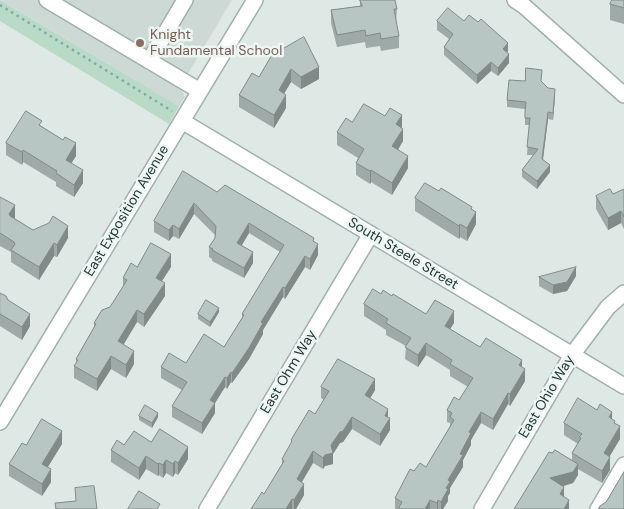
<!DOCTYPE html>
<html>
<head>
<meta charset="utf-8">
<style>
  body { margin:0 }
  canvas { display:block; background:#dee9e6 }
</style>
</head>
<body>
<canvas width="624" height="509"></canvas>
<script>
const g = document.querySelector('canvas').getContext('2d');
g.lineJoin = 'round';
function fill(path, color) { g.fillStyle = color; g.fill(path, 'evenodd'); }
function stroke(path, color, width, dash) { g.strokeStyle = color; g.lineWidth = width; g.lineCap = dash ? 'butt' : 'round'; g.setLineDash(dash || []); g.stroke(path); }
function write(font, color, halo, rows, align = 'center') {
  g.font = font + ' "DM Sans",sans-serif'; g.lineWidth = 5; g.setLineDash([]); g.textBaseline = 'middle'; g.strokeStyle = halo; g.fillStyle = color; for (const [text, x, y, turn = 0] of rows) {
    g.save(); g.translate(x, y); g.rotate((+turn || 0) * Math.PI / 180); g.textAlign = isNaN(turn) ? turn : align; if (halo) g.strokeText(text, 0, 0); g.fillText(text, 0, 0); g.restore();
  }
}
const built = new Path2D(`
  M 1,0 L 232,0 L 180,87 L 185,97 L 179,106 Z`);
const green = new Path2D(`
  M 0,0 L 179,106 L 169,124 L 0,21 Z`);
const path = new Path2D(`
  M 0,5 L 172,111`);
const minor = new Path2D(`
  M 47,0 L 200,91
  M 515,0 L 524,6 L 624,95
  M 149,61 L 185,0
  M 182,121 L 624,386
  M 0,422 L 255,0
  M 207,509 L 371,234
  M 482,509 L 572,355 L 608,307 L 624,293
  M 598,509 L 624,465`);
const wall = new Path2D(`
  M 360,0 L 397,9 L 396,21 L 399,36 L 399,48 L 381,51 L 380,46 L 366,48 L 365,42 L 337,47 L 331,23 L 331,10 L 360,6 Z
  M 624,0 L 624,24 L 610,20 L 610,4 Z
  M 437,21 L 464,21 L 508,51 L 507,52 L 509,63 L 498,76 L 491,71 L 477,84 L 444,55 L 444,47 L 449,39 L 437,30 Z
  M 276,48 L 319,79 L 301,89 L 291,82 L 284,94 L 286,108 L 274,128 L 239,107 L 239,95 L 259,77 Z
  M 525,81 L 541,81 L 555,96 L 553,120 L 548,119 L 543,160 L 550,172 L 537,189 L 522,177 L 522,170 L 533,155 L 527,155 L 529,125 L 525,125 L 525,109 L 507,107 L 507,100 Z
  M 352,122 L 402,127 L 403,141 L 398,150 L 408,168 L 392,195 L 371,182 L 370,184 L 356,175 L 356,163 L 358,158 L 337,145 L 337,132 Z
  M 42,126 L 76,156 L 71,163 L 83,183 L 74,197 L 56,186 L 56,182 L 23,162 L 22,165 L 6,155 L 6,143 Z
  M 624,189 L 624,229 L 621,223 L 608,230 L 596,209 L 596,196 L 613,194 Z
  M 439,191 L 472,209 L 476,224 L 467,241 L 460,237 L 459,239 L 415,211 L 415,198 Z
  M 217,192 L 314,242 L 318,255 L 310,270 L 305,267 L 285,299 L 283,297 L 263,330 L 263,334 L 249,359 L 232,383 L 231,382 L 227,389 L 225,387 L 215,403 L 215,413 L 202,434 L 172,417 L 172,406 L 182,390 L 161,378 L 161,367 L 186,363 L 224,347 L 242,318 L 242,314 L 280,252 L 249,233 L 242,245 L 253,263 L 244,278 L 212,261 L 212,259 L 209,257 L 209,247 L 215,238 L 215,235 L 194,214 L 179,239 L 173,236 L 169,241 L 154,232 L 154,221 Z
  M 0,197 L 15,218 L 14,218 L 33,230 L 68,238 L 57,257 L 54,256 L 39,280 L 11,262 L 11,252 L 0,246 Z
  M 137,267 L 171,267 L 162,281 L 165,296 L 144,327 L 137,322 L 123,345 L 134,364 L 126,378 L 111,369 L 97,391 L 74,378 L 74,366 L 76,363 L 76,359 L 94,327 L 94,323 L 110,307 L 123,287 L 123,278 Z
  M 576,276 L 567,291 L 553,294 L 539,286 L 539,277 Z
  M 0,293 L 8,300 L 30,326 L 22,340 L 0,326 Z
  M 381,294 L 426,314 L 454,323 L 450,329 L 480,347 L 522,367 L 525,381 L 510,406 L 508,404 L 493,430 L 481,423 L 471,440 L 471,445 L 463,460 L 463,467 L 450,488 L 450,493 L 448,496 L 448,501 L 443,509 L 395,509 L 395,498 L 414,471 L 426,467 L 450,427 L 450,423 L 447,422 L 447,410 L 459,400 L 468,387 L 450,376 L 450,370 L 426,355 L 418,367 L 405,359 L 406,346 L 386,335 L 386,330 L 364,316 L 364,304 Z
  M 219,312 L 210,327 L 198,319 L 198,314 Z
  M 321,387 L 375,390 L 370,398 L 388,417 L 390,430 L 380,446 L 352,429 L 343,442 L 340,443 L 333,454 L 333,464 L 325,466 L 323,469 L 313,463 L 302,482 L 304,495 L 296,509 L 251,509 L 264,494 L 282,464 L 282,459 L 291,444 L 291,440 L 315,414 L 324,400 L 321,398 Z
  M 139,416 L 158,417 L 152,428 L 139,420 Z
  M 612,419 L 615,424 L 620,439 L 609,456 L 610,470 L 602,483 L 578,469 L 578,475 L 573,483 L 563,486 L 564,497 L 569,509 L 514,509 L 552,453 L 572,460 L 572,453 L 578,444 L 564,435 L 564,423 Z
  M 151,442 L 188,459 L 178,475 L 175,473 L 173,477 L 166,473 L 163,478 L 159,475 L 158,476 L 146,469 L 139,480 L 111,462 L 111,450 L 124,445 Z
  M 62,444 L 48,467 L 51,482 L 42,496 L 9,476 L 9,464 Z`);
const shadedWall = new Path2D(`
  M 508,43 L 508,51 L 503,57 L 503,49 Z
  M 509,54 L 509,63 L 498,76 L 498,68 Z
  M 491,62 L 491,71 L 477,84 L 477,75 Z
  M 319,67 L 319,79 L 301,89 L 301,77 Z
  M 291,69 L 291,82 L 279,102 L 279,90 Z
  M 555,89 L 555,96 L 553,120 L 553,113 Z
  M 286,95 L 286,108 L 274,128 L 274,115 Z
  M 548,112 L 548,119 L 542,166 L 542,159 Z
  M 402,115 L 402,127 L 396,137 L 396,124 Z
  M 403,129 L 403,141 L 392,159 L 392,146 Z
  M 76,143 L 76,156 L 66,172 L 66,160 Z
  M 23,150 L 23,162 L 22,165 L 22,152 Z
  M 408,156 L 408,168 L 392,195 L 392,183 Z
  M 550,165 L 550,172 L 537,189 L 537,181 Z
  M 83,170 L 83,183 L 74,197 L 74,185 Z
  M 371,170 L 371,182 L 370,184 L 370,171 Z
  M 194,203 L 194,214 L 179,239 L 179,229 Z
  M 15,205 L 15,218 L 9,227 L 9,214 Z
  M 621,211 L 621,223 L 608,230 L 608,218 Z
  M 476,212 L 476,224 L 467,241 L 467,228 Z
  M 249,223 L 249,233 L 237,253 L 237,243 Z
  M 460,224 L 460,237 L 459,239 L 459,226 Z
  M 173,225 L 173,236 L 169,241 L 169,230 Z
  M 68,226 L 68,238 L 57,257 L 57,245 Z
  M 54,243 L 54,256 L 39,280 L 39,267 Z
  M 318,244 L 318,255 L 310,270 L 310,259 Z
  M 253,252 L 253,263 L 244,278 L 244,268 Z
  M 171,254 L 171,267 L 156,290 L 156,278 Z
  M 305,256 L 305,267 L 285,299 L 285,288 Z
  M 576,267 L 576,276 L 567,291 L 553,294 L 553,285 Z
  M 165,283 L 165,296 L 144,327 L 144,314 Z
  M 283,287 L 283,297 L 263,330 L 263,334 L 249,359 L 232,383 L 232,373 L 261,322 Z
  M 219,308 L 219,312 L 210,327 L 210,322 Z
  M 137,310 L 137,322 L 118,354 L 118,341 Z
  M 454,311 L 454,323 L 445,337 L 445,326 Z
  M 30,314 L 30,326 L 22,340 L 22,327 Z
  M 426,343 L 426,355 L 418,367 L 418,355 Z
  M 134,351 L 134,364 L 126,378 L 126,365 Z
  M 111,356 L 111,369 L 97,391 L 97,379 Z
  M 522,360 L 522,371 L 519,365 Z
  M 525,369 L 525,381 L 510,406 L 510,394 Z
  M 231,372 L 231,382 L 227,389 L 227,378 Z
  M 225,377 L 225,387 L 215,403 L 215,413 L 202,434 L 202,423 L 210,400 Z
  M 375,379 L 375,390 L 365,407 L 365,395 Z
  M 508,393 L 508,404 L 493,430 L 493,419 Z
  M 388,409 L 388,420 L 390,418 L 390,430 L 380,446 L 380,434 L 385,416 Z
  M 481,412 L 481,423 L 471,440 L 471,445 L 463,460 L 463,467 L 450,488 L 450,493 L 448,496 L 448,501 L 443,509 L 441,509 L 441,502 L 446,488 L 448,480 L 469,432 Z
  M 612,412 L 612,424 L 609,417 Z
  M 158,413 L 158,417 L 152,428 L 152,423 Z
  M 352,417 L 352,429 L 343,442 L 340,443 L 333,454 L 333,464 L 325,466 L 323,469 L 323,458 L 340,432 Z
  M 620,426 L 620,439 L 604,466 L 604,453 Z
  M 62,431 L 62,444 L 42,476 L 42,464 Z
  M 188,447 L 188,459 L 178,475 L 178,463 Z
  M 313,451 L 313,463 L 297,490 L 297,479 Z
  M 146,456 L 146,469 L 139,480 L 139,468 Z
  M 610,457 L 610,470 L 602,483 L 602,471 Z
  M 166,460 L 166,473 L 163,478 L 163,465 Z
  M 175,461 L 175,473 L 173,477 L 173,464 Z
  M 159,463 L 159,475 L 158,476 L 158,464 Z
  M 578,464 L 578,475 L 573,483 L 550,490 L 550,478 Z
  M 51,469 L 51,482 L 42,496 L 42,484 Z
  M 304,484 L 304,495 L 296,509 L 294,509 L 294,500 Z
  M 564,487 L 564,498 L 560,494 Z
  M 292,499 L 292,509 L 286,509 Z
  M 430,500 L 430,509 L 425,509 Z
  M 438,500 L 438,509 L 437,509 L 437,503 Z
  M 569,500 L 569,509 L 564,509 Z`);
const building = new Path2D(`
  M 360,0 L 395,0 L 397,9 L 394,9 L 399,36 L 381,39 L 380,33 L 366,36 L 365,30 L 337,35 L 331,10 L 362,6 Z
  M 612,0 L 624,0 L 624,8 L 610,4 Z
  M 448,8 L 464,21 L 469,15 L 478,22 L 481,19 L 508,43 L 503,49 L 509,54 L 498,68 L 491,62 L 477,75 L 444,47 L 453,34 L 437,21 Z
  M 304,37 L 319,67 L 301,77 L 291,69 L 279,90 L 286,95 L 274,115 L 239,95 L 252,73 L 259,77 L 276,48 L 280,50 Z
  M 526,68 L 542,70 L 541,81 L 548,88 L 555,89 L 553,113 L 548,112 L 542,159 L 550,165 L 537,181 L 522,170 L 538,149 L 527,147 L 530,118 L 525,118 L 525,112 L 526,102 L 507,100 L 509,80 L 525,81 Z
  M 364,104 L 385,116 L 390,108 L 402,115 L 396,124 L 403,129 L 392,146 L 408,156 L 392,183 L 371,170 L 370,171 L 356,163 L 364,149 L 337,132 L 346,118 L 352,122 Z
  M 26,111 L 42,121 L 39,125 L 63,140 L 65,137 L 76,143 L 66,160 L 83,170 L 74,185 L 56,173 L 57,171 L 23,150 L 22,152 L 6,143 Z
  M 183,171 L 217,192 L 225,185 L 314,238 L 313,241 L 318,244 L 310,259 L 305,256 L 285,288 L 283,287 L 261,322 L 263,323 L 249,348 L 232,373 L 231,372 L 227,378 L 225,377 L 210,400 L 215,403 L 202,423 L 172,406 L 187,382 L 161,367 L 169,353 L 186,363 L 204,334 L 224,347 L 244,315 L 242,314 L 284,245 L 249,223 L 237,243 L 253,252 L 244,268 L 212,250 L 213,249 L 209,247 L 215,238 L 216,226 L 194,203 L 179,229 L 173,225 L 169,230 L 154,221 Z
  M 425,183 L 439,191 L 441,188 L 472,207 L 471,209 L 476,212 L 467,228 L 460,224 L 459,226 L 415,198 Z
  M 610,189 L 613,194 L 624,189 L 624,217 L 621,211 L 608,218 L 596,196 Z
  M 0,197 L 15,205 L 9,214 L 10,216 L 33,230 L 49,223 L 53,216 L 68,226 L 57,245 L 54,243 L 39,267 L 11,250 L 15,244 L 14,242 L 0,233 Z
  M 151,243 L 171,254 L 156,278 L 165,283 L 144,314 L 137,310 L 118,341 L 134,351 L 126,365 L 111,356 L 97,379 L 74,366 L 78,360 L 76,359 L 96,324 L 94,323 L 102,310 L 110,307 L 127,280 L 123,278 L 131,263 L 137,267 Z
  M 576,267 L 567,282 L 553,285 L 539,277 Z
  M 373,289 L 381,294 L 383,290 L 392,296 L 393,294 L 426,314 L 435,300 L 454,311 L 445,326 L 480,347 L 486,338 L 522,360 L 519,365 L 525,369 L 510,394 L 508,393 L 493,419 L 481,412 L 469,432 L 471,433 L 460,454 L 463,455 L 448,480 L 450,482 L 446,488 L 448,489 L 441,502 L 438,500 L 437,503 L 430,500 L 425,509 L 398,509 L 402,502 L 395,498 L 410,469 L 414,471 L 420,463 L 426,467 L 454,420 L 450,417 L 452,413 L 447,410 L 454,397 L 459,400 L 473,378 L 450,364 L 452,360 L 426,343 L 418,355 L 405,347 L 411,338 L 386,323 L 388,319 L 364,304 Z
  M 0,293 L 6,296 L 8,300 L 30,314 L 22,327 L 0,314 Z
  M 206,300 L 219,308 L 210,322 L 198,314 Z
  M 338,359 L 375,379 L 365,395 L 388,409 L 385,416 L 390,418 L 380,434 L 352,417 L 343,431 L 340,432 L 331,445 L 333,453 L 325,455 L 323,458 L 313,451 L 297,479 L 304,484 L 294,500 L 292,499 L 286,509 L 251,509 L 262,492 L 264,494 L 284,461 L 282,459 L 292,441 L 291,440 L 309,410 L 315,414 L 329,391 L 321,387 Z
  M 578,398 L 597,410 L 600,404 L 612,412 L 609,417 L 615,421 L 614,423 L 620,426 L 604,453 L 610,457 L 602,471 L 572,453 L 581,438 L 579,437 L 582,434 L 564,423 Z
  M 145,405 L 158,413 L 152,423 L 139,416 Z
  M 42,419 L 62,431 L 42,464 L 51,469 L 42,484 L 9,464 L 22,443 L 26,445 Z
  M 160,429 L 188,447 L 178,463 L 175,461 L 173,464 L 166,460 L 163,465 L 159,463 L 158,464 L 146,456 L 139,468 L 111,450 L 117,440 L 124,445 L 134,431 L 151,442 Z
  M 555,450 L 578,464 L 573,472 L 550,478 L 564,487 L 560,494 L 569,500 L 564,509 L 514,509 L 549,452 L 552,453 Z
  M 624,472 L 624,509 L 598,509 L 600,506 L 606,502 Z
  M 94,486 L 97,509 L 56,509 L 55,503 L 76,501 L 75,488 Z
  M 139,491 L 160,504 L 157,509 L 128,509 Z`);
const markers = [
  [140,43,5,"#8d6e63"]
];
const educationNames = [
  ["Knight",150,35],
  ["Fundamental School",150,51]
];
const streetNames = [
  ["East Exposition Avenue",127,211,-59],
  ["South Steele Street",403,254,31],
  ["East Ohm Way",289,372,-59],
  ["East Ohio Way",547,397,-59]
];
fill(built, '#cdd9d5');
fill(green, '#b8dac7');
stroke(minor, '#a1b0ae', 18);
stroke(path, '#80aba5', 2.5, [2.5, 4]);
stroke(minor, '#fff', 15);
fill(wall, '#9daaa8');
fill(shadedWall, '#808b88');
fill(building, '#b7c6c3');
stroke(building, '#808b88', 1);
for (const [x, y, r, color] of markers) { const dot = new Path2D(); dot.arc(x, y, r, 0, 2 * Math.PI); g.fillStyle = color; g.fill(dot); stroke(dot, '#eef6f3', 2); }
write('14px', '#785e54', '#eef6f3', educationNames, 'left');
write('14px', '#203836', '#eef6f3', streetNames);
</script>
</body>
</html>
